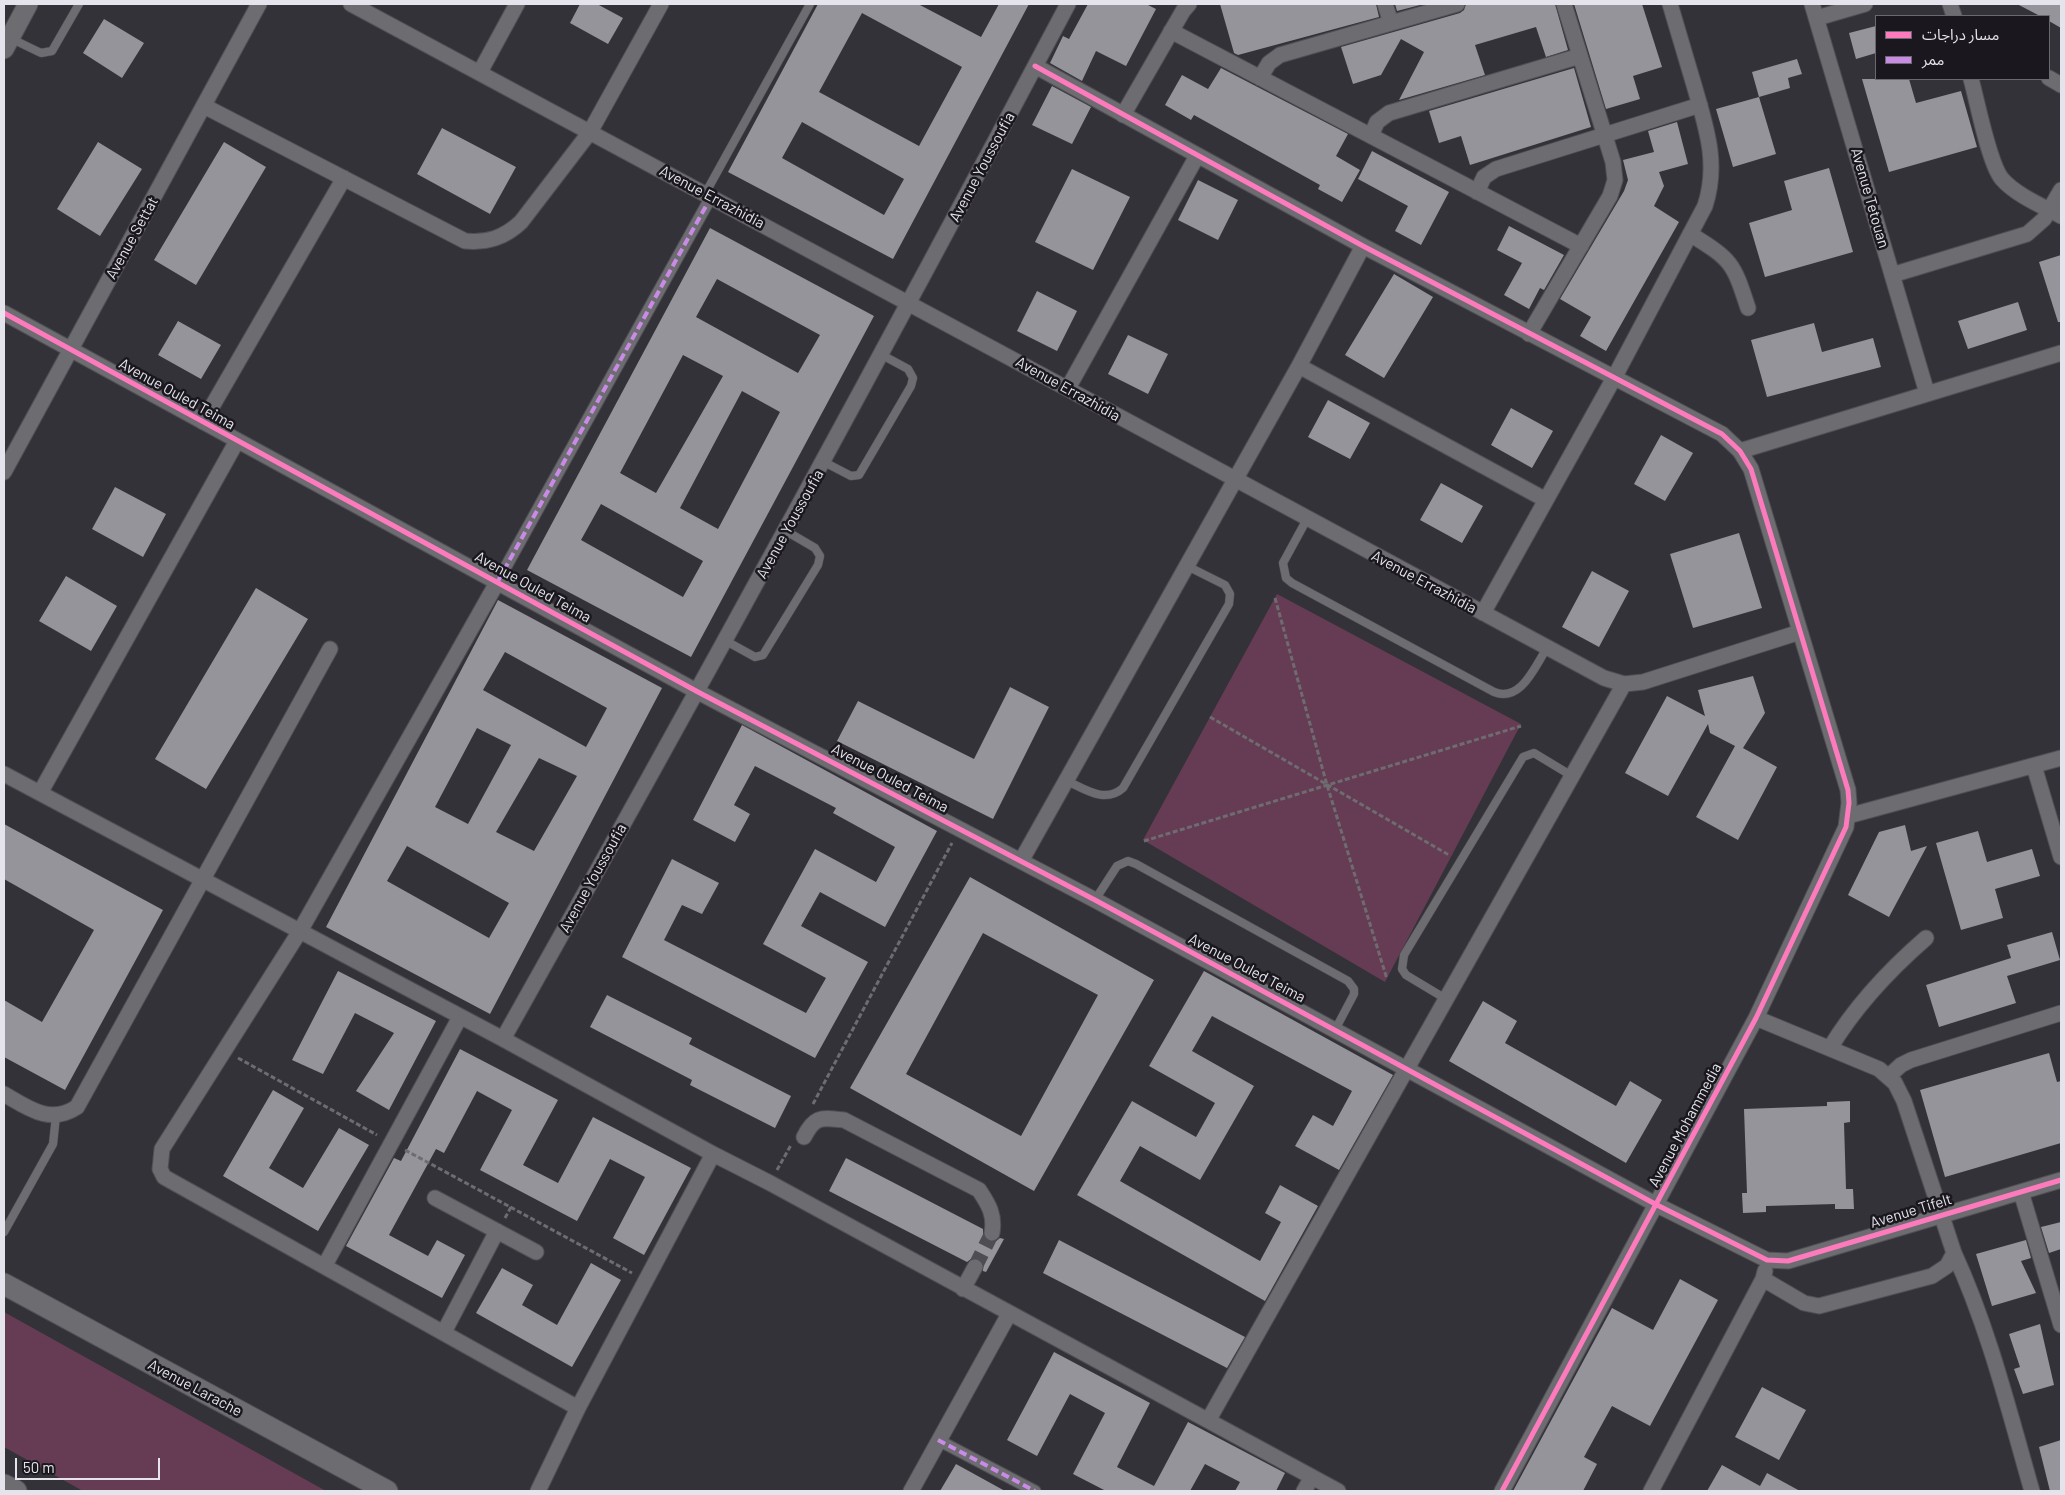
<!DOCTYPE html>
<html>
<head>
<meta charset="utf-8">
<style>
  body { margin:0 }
  #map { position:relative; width:2065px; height:1495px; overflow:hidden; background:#343239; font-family:Barlow,"Noto Sans Arabic",sans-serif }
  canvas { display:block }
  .frame { position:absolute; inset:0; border:5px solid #e5e3eb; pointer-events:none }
  .legend { position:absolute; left:1875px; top:15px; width:175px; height:65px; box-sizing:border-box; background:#1a181e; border:1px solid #6b6970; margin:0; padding:6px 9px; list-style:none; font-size:15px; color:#e5e3eb }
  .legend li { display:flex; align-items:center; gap:10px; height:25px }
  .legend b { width:25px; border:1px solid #6b6970 }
  .scale { position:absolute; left:15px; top:1458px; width:145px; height:22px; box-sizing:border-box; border:2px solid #e5e3eb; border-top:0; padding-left:6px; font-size:15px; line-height:18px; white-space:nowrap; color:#e5e3eb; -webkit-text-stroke:4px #1a181e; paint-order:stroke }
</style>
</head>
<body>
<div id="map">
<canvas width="2065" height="1495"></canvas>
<div class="frame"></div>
<ul class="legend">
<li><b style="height:6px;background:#fd7abc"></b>مسار دراجات</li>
<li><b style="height:6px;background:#ca8be6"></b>ممر</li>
</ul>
<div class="scale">50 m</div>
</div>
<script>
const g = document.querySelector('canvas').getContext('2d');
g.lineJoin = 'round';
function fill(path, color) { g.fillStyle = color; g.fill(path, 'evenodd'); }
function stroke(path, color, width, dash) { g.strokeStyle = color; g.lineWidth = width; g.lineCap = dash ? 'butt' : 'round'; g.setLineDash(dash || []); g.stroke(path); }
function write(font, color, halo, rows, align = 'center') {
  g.font = font + ' Barlow,sans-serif'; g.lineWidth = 5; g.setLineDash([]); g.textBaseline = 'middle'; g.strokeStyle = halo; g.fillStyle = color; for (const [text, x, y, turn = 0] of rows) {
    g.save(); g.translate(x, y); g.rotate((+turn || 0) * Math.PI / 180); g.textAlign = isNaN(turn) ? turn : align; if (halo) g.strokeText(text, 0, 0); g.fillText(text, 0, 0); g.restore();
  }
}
const green = new Path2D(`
  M 1277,594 L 1521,724 L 1385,982 L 1143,840 Z
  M 4,1312 L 326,1491 L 83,1491 L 4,1447 Z`);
const building = new Path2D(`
  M 580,4 L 597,4 L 623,18 L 608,44 L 570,23 Z
  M 818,4 L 918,4 L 981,37 L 999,4 L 1029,4 L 893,259 L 728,172 ZM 862,13 L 962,67 L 919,146 L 819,92 ZM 802,122 L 904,179 L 884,215 L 782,158 Z
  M 1088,4 L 1146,4 L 1156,9 L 1126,66 L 1096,51 L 1082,81 L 1050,63 L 1063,36 L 1069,39 Z
  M 1220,4 L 1376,4 L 1379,17 L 1238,55 L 1234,53 Z
  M 1395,4 L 1424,4 L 1397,11 Z
  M 1466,4 L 1555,4 L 1568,50 L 1546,57 L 1536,27 L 1475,45 L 1485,75 L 1399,100 L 1424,52 L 1401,39 L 1381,75 L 1353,84 L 1341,47 L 1460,13 L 1464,10 Z
  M 1574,4 L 1642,4 L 1662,67 L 1633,76 L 1640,99 L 1606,109 Z
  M 2017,4 L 2061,4 L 2061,28 L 2049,21 L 2049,16 L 2040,16 Z
  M 104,19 L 144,43 L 122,78 L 83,53 Z
  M 1876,26 L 1876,53 L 1856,59 L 1849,33 Z
  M 1797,59 L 1802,74 L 1788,78 L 1790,88 L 1759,97 L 1752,72 Z
  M 1221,68 L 1348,134 L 1336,156 L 1360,170 L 1342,202 L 1318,189 L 1320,185 L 1194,115 L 1191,120 L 1165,105 L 1182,75 L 1208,89 Z
  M 1574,68 L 1591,127 L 1470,165 L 1461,136 L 1439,143 L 1429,111 Z
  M 1862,79 L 1909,79 L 1916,103 L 1961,91 L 1977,147 L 1889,172 Z
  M 1052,86 L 1091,107 L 1072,144 L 1032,125 Z
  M 1759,97 L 1776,154 L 1733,167 L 1716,109 Z
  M 1677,122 L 1688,164 L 1659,172 L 1664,186 L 1654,206 L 1679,222 L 1606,351 L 1580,336 L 1591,317 L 1560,299 L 1624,191 L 1628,180 L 1623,160 L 1654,152 L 1648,131 Z
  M 442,128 L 516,167 L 490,214 L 417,174 Z
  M 98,142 L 142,169 L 100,236 L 57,209 Z
  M 224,142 L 266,167 L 196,285 L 154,260 Z
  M 1372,151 L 1449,192 L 1421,245 L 1395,231 L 1408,206 L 1358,179 Z
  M 1829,168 L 1853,252 L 1765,277 L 1749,223 L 1792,210 L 1784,181 Z
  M 1072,169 L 1130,197 L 1093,270 L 1035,242 Z
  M 1198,180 L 1238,200 L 1218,240 L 1178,220 Z
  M 1509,226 L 1564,255 L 1544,290 L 1540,288 L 1529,309 L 1504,295 L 1522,263 L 1497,250 Z
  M 710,228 L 874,316 L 691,657 L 527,570 ZM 717,279 L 820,335 L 798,373 L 696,317 ZM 683,355 L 723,376 L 656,493 L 620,473 ZM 742,391 L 780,412 L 718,529 L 680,508 ZM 601,504 L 703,561 L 683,597 L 581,540 Z
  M 2061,255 L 2061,322 L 2058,322 L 2039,262 Z
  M 1394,274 L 1433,297 L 1384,378 L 1345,355 Z
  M 1037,291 L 1077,311 L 1057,351 L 1017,331 Z
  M 2018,302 L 2027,330 L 1968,349 L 1958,321 Z
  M 178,321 L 221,345 L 201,379 L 158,355 Z
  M 1814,323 L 1822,352 L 1873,338 L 1881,367 L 1767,397 L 1751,340 Z
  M 1128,335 L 1168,354 L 1148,394 L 1108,374 Z
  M 1328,400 L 1370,423 L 1350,459 L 1308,437 Z
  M 1511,408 L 1553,431 L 1532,468 L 1491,445 Z
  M 1661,435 L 1693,453 L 1665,501 L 1634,484 Z
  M 1441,483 L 1483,506 L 1462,543 L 1420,520 Z
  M 115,487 L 166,514 L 143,557 L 92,529 Z
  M 1739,533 L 1762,608 L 1693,628 L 1670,554 Z
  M 1592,571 L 1629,591 L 1599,647 L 1562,627 Z
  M 66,576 L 117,606 L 91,651 L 39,621 Z
  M 256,588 L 308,619 L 206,789 L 155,759 Z
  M 498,600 L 662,688 L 490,1014 L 326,927 ZM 505,652 L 607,708 L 586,747 L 483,690 ZM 477,728 L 511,745 L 468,824 L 435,807 ZM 539,758 L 577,776 L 534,851 L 496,832 ZM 407,846 L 509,903 L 489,938 L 387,881 Z
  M 1753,676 L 1765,713 L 1743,748 L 1777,767 L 1738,840 L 1696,817 L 1735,746 L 1710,733 L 1708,724 L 1668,796 L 1625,773 L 1667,696 L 1705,716 L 1698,690 Z
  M 1010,687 L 1049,707 L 993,819 L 837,741 L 858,701 L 974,759 Z
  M 742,725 L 937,831 L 885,927 L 820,892 L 801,926 L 868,962 L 815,1058 L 622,957 L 672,859 L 719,883 L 702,914 L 682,905 L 664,940 L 806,1013 L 826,978 L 763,944 L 815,849 L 876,882 L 895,847 L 833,813 L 836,808 L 755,766 L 734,805 L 750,814 L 735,842 L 693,820 Z
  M 4,824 L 163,910 L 65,1090 L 4,1057 L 4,1000 L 42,1022 L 94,930 L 4,879 Z
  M 1905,825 L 1911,851 L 1927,846 L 1889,917 L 1848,895 L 1879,832 Z
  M 1978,831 L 1987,862 L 2032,849 L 2040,876 L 1995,889 L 2003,918 L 1961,930 L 1936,843 Z
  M 970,877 L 1154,980 L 1034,1191 L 850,1088 ZM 983,933 L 1098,995 L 1021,1136 L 906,1074 Z
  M 2052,932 L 2060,960 L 2007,976 L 2016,1003 L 1939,1027 L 1926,985 L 2011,958 L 2007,945 Z
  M 338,971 L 436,1021 L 389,1110 L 356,1091 L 394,1033 L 355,1013 L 323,1074 L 292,1060 Z
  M 1204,971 L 1393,1075 L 1339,1170 L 1295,1146 L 1313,1115 L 1333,1126 L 1352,1091 L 1212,1016 L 1192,1051 L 1254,1086 L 1200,1180 L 1140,1146 L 1120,1181 L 1260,1261 L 1281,1222 L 1265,1213 L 1280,1185 L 1318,1206 L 1265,1301 L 1077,1195 L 1132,1101 L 1196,1137 L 1215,1103 L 1149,1066 Z
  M 607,995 L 692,1038 L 689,1044 L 791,1096 L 775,1128 L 690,1085 L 692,1080 L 590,1027 Z
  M 1483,1001 L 1517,1021 L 1505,1043 L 1616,1106 L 1630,1081 L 1662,1100 L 1626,1163 L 1449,1061 Z
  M 460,1049 L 558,1100 L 523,1165 L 558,1183 L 593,1117 L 691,1168 L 644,1255 L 613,1238 L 645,1177 L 610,1159 L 577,1221 L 480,1170 L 512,1110 L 477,1091 L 444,1153 L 436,1149 L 389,1235 L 428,1256 L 437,1240 L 465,1255 L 442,1298 L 346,1246 L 394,1158 L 401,1161 Z
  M 2049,1053 L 2057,1082 L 2061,1081 L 2061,1143 L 1945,1177 L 1920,1090 Z
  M 273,1090 L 304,1108 L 269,1168 L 303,1188 L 339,1128 L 369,1145 L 318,1231 L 223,1176 Z
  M 1850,1101 L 1850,1122 L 1844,1123 L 1846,1189 L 1853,1189 L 1854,1209 L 1835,1209 L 1835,1204 L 1766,1206 L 1766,1212 L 1743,1213 L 1742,1193 L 1747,1193 L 1744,1109 L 1827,1106 L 1827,1102 Z
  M 846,1158 L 983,1229 L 983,1236 L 987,1241 L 995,1242 L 1000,1238 L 1004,1239 L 986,1272 L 983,1271 L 983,1263 L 979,1259 L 971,1259 L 967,1262 L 829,1191 Z
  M 2061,1222 L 2061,1249 L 2049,1253 L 2041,1227 Z
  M 1059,1240 L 1245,1337 L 1227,1368 L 1043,1273 Z
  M 2026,1240 L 2031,1258 L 2021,1261 L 2036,1293 L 1992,1306 L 1976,1254 Z
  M 591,1263 L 621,1280 L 572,1367 L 476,1313 L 502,1268 L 533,1285 L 522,1305 L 557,1325 Z
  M 1680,1279 L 1718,1300 L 1650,1426 L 1612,1406 L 1584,1457 L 1597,1464 L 1583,1491 L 1513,1491 L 1612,1308 L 1653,1330 Z
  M 2040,1324 L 2054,1385 L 2023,1394 L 2014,1369 L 2020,1367 L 2009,1334 Z
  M 1054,1352 L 1150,1403 L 1117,1467 L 1154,1486 L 1188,1422 L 1285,1473 L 1276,1491 L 1235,1491 L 1240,1482 L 1205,1464 L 1190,1491 L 1106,1491 L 1073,1474 L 1105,1413 L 1070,1394 L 1037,1456 L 1007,1440 Z
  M 1762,1387 L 1806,1410 L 1779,1460 L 1735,1437 Z
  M 2061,1440 L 2061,1491 L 2050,1491 L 2039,1447 Z
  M 956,1464 L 1005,1491 L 940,1491 Z
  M 1722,1465 L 1760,1486 L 1767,1473 L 1800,1491 L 1707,1491 Z`);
const minorTunnel = new Path2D(`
  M 975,1267 L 992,1233`);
const path = new Path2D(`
  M 1275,598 L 1327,785 L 1387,979
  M 1210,717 L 1449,855
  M 1144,841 L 1521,726
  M 238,1058 L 377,1135
  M 813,1104 L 952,843
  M 405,1150 L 632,1273
  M 777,1170 L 791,1145
  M 505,1218 L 511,1207`);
const service = new Path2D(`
  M 10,38 L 41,53 L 52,51 L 79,4
  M 705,194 L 810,4
  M 824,462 L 851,476 L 859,475 L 911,386 L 913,378 L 908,369 L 882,355
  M 1307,519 L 1283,563 L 1286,578 L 1292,583 L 1494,692 C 1521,703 1535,666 1547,648
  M 726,641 L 755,657 L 763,655 L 818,565 L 820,556 L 815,548 L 786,531
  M 1067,781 C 1085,789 1105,804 1123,788 L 1229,604 L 1230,594 L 1225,585 L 1187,566
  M 1095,900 L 1117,866 L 1128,861 L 1136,864 L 1348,981 L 1354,989 L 1354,994 L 1335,1030
  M 1446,999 L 1406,975 L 1402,969 L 1404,955 L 1523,757 L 1534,753 L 1572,776
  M 4,1232 L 53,1144 L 56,1116`);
const pedestrian = new Path2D(`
  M 498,581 L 711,197
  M 938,1440 L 1035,1491`);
const minor = new Path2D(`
  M 351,4 C 770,225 1186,454 1604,678 L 1624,684 L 1643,682 L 1800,632
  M 1385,4 L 1391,23
  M 1812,4 L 1927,393
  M 1950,4 L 1954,16
  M 1817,18 L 1865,4
  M 1171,31 L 1581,246
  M 1035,66 L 1363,246 L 1722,434 L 1740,451 L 1751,469 L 1848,790 L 1849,803 L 1846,827 L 1756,1018 L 1502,1491
  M 480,72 L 517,4
  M 1260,78 L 1269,63 L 1280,55 L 1457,4
  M 2049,78 L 2061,85
  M 1971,79 C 1977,100 1989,164 2002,179 C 2016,195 2042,206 2061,216
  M 204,106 L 465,241 C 487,243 504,238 521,222 L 590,132 L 661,4
  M 1123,115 L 1183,11 L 1189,4
  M 1371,136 L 1377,122 L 1389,113 L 1580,56
  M 1477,192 L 1484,177 L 1496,169 L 1700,105
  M 1690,234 C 1732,260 1733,262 1748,308
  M 1892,275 L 2027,234 L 2044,219 L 2061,190
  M 4,313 L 698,692 L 1095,900 L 1657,1205 L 1767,1260 L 1788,1261 L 2061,1180
  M 1529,334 L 1610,196 L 1615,180 L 1613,162 L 1564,4
  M 1299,366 L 1546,500
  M 1068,388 L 1197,156
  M 203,422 L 344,178
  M 1740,451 L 2061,353
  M 4,472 L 259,4
  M 498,581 L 300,931 L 162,1149 L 160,1169 L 164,1177 L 578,1408
  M 1483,613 L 1614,378 L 1705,206 C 1719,163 1706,127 1694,85 C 1686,58 1678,31 1670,4
  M 2034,766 L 2061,857
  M 4,774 L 503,1039 L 713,1154 L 770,1183 L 1338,1491
  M 40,793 L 237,441
  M 1848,816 L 2061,758
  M 1021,861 L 1299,366 L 1363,246
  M 1756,1018 L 1879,1069 L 1895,1083 L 1904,1101 L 1954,1253 L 1947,1266 L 1932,1276 L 1819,1306 L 1804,1303 L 1763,1279
  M 503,1039 C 696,696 884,352 1068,4
  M 1830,1048 C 1856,1005 1888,971 1926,938
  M 1889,1076 L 1901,1065 L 1911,1060 L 2061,1013
  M 4,1094 C 28,1108 50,1125 77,1107 L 330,649
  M 804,1137 C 815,1115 822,1118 844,1120 L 979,1190 C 989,1205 995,1215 992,1233
  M 2021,1192 L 2061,1325
  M 435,1198 L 536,1252
  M 1954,1253 C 1989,1329 2009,1411 2032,1491
  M 325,1265 L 460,1017
  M 963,1289 L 975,1267
  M 444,1332 L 497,1231
  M 1209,1419 L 1624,684
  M 538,1491 L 578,1408 L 713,1154
  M 911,1491 L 1009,1314
  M 1304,1491 L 1312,1477
  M 1651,1491 L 1763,1279 L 1765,1271`);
const tertiary = new Path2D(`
  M 4,49 L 28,4`);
const secondary = new Path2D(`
  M 4,1284 L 387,1491
  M 4,1485 L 16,1491`);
const quiet = new Path2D(`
  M 498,581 L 711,197
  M 938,1440 L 1035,1491`);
const cycleway = new Path2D(`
  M 1035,66 L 1363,246 L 1722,434 L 1740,451 L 1751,469 L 1848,790 L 1849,803 L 1846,827 L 1756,1018 L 1502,1491
  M 4,313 L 698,692 L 1095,900 L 1657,1205 L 1767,1260 L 1788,1261 L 2061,1180`);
const streetNames = [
  ["Avenue Youssoufia",982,167,-62],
  ["Avenue Errazhidia",712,197,28],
  ["Avenue Tetouan",1870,198,74],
  ["Avenue Settat",132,238,-61],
  ["Avenue Errazhidia",1068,389,29],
  ["Avenue Ouled Teima",177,394,29],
  ["Avenue Youssoufia",790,524,-61],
  ["Avenue Errazhidia",1424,582,28],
  ["Avenue Ouled Teima",533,587,29],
  ["Avenue Ouled Teima",890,778,28],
  ["Avenue Youssoufia",593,878,-61],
  ["Avenue Ouled Teima",1247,968,28],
  ["Avenue Mohammedia",1685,1125,-62],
  ["Avenue Tifelt",1911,1211,-17],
  ["Avenue Larache",195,1388,28]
];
fill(green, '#653c53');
fill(building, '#95949a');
stroke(minorTunnel, '#4f4d54', 15, [15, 8]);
stroke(service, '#514f55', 9);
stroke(pedestrian, '#514f55', 13);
stroke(minor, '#514f55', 17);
stroke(tertiary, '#514f55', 21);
stroke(secondary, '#514f55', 23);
stroke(path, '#6e6c71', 3, [5, 2.5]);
stroke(service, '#6d6c71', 8);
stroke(pedestrian, '#6d6c71', 11);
stroke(minor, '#6d6c71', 15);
stroke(tertiary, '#6d6c71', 19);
stroke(secondary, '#6d6c71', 21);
stroke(quiet, '#ca8be6', 4, [8, 4]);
stroke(cycleway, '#fd7abc', 5);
write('15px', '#e5e3eb', '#1a181e', streetNames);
</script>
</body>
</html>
